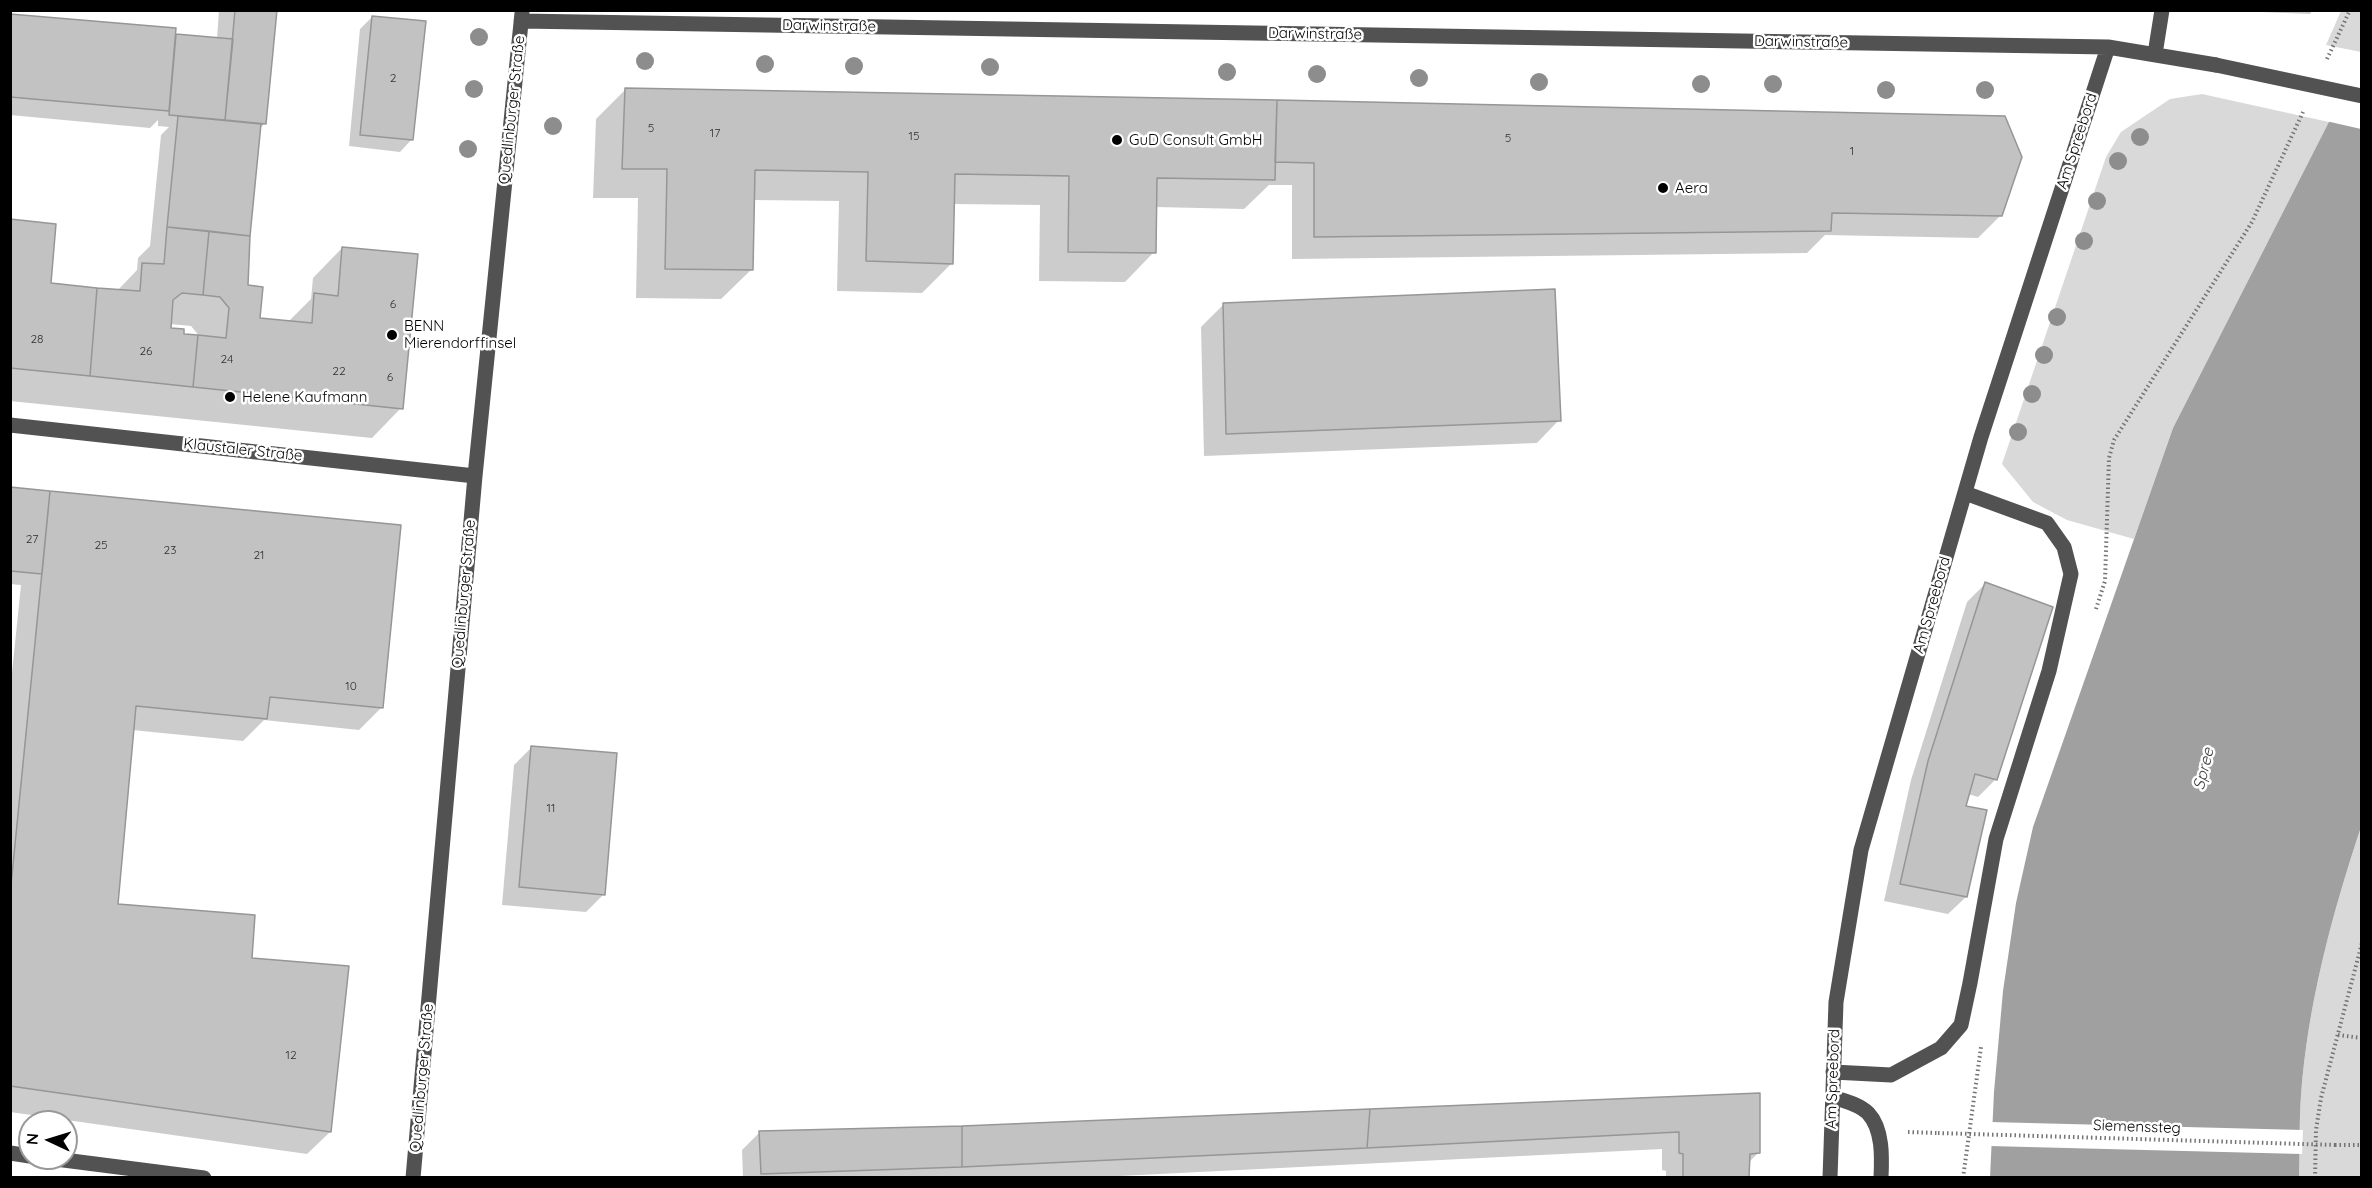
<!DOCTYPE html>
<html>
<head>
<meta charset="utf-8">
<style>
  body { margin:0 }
  #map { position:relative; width:2372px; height:1188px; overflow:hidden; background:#fff; font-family:Quicksand,sans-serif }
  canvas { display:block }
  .frame { position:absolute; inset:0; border:12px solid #000; pointer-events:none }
  .north { position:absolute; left:18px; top:1110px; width:60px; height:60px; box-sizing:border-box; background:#fff; border:2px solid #999; border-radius:50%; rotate:274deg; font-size:16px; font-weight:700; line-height:24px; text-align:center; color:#000 }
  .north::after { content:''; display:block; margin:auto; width:21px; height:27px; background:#000; clip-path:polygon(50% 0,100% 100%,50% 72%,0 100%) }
</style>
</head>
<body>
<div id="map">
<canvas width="2372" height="1188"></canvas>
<div class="frame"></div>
<div class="north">N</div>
</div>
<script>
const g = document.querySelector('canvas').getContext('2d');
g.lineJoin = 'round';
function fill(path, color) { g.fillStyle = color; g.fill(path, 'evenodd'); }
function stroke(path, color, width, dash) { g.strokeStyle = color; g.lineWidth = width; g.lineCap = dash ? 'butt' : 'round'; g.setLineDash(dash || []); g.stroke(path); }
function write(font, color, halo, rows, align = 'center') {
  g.font = font + ' Quicksand,sans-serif'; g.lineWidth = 5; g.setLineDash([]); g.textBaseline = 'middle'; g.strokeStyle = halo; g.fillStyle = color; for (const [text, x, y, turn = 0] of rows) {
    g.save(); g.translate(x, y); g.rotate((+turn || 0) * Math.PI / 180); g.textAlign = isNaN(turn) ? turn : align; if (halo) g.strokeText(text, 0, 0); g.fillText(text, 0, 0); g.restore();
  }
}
const green = new Path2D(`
  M 2341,11 L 2361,11 L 2361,52 L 2326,45 Z
  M 2202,94 L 2329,122 L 2173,428 L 2134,539 L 2067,520 L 2033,502 L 2002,464 L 2106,157 L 2121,132 L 2170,99 Z
  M 2361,827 L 2361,1177 L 2299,1178 C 2300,1150 2299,1122 2301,1095 C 2308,1003 2332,914 2361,827 Z`);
const water = new Path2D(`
  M 2361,59 L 2361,827 C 2332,914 2308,1003 2301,1095 C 2299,1122 2300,1150 2299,1177 L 1990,1178 L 1994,1092 L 2003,991 L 2016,903 L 2033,827 L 2173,428 Z`);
const pier = new Path2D(`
  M 2359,57 L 2361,57 L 2361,129 L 2326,121 Z
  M 1990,1122 L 2303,1130 L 2302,1154 L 1989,1146 Z`);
const shadow = new Path2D(`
  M 219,10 L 275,10 L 264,124 L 259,129 L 248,235 L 247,287 L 258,319 L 288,322 L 311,299 L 313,278 L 342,248 L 401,408 L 372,438 L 10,401 L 10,220 L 49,284 L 117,291 L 137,270 L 138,258 L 150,246 L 161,135 L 169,127 L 158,126 L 158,120 L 150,128 L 10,115 L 10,15 L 174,38 L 176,35 L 217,39 ZM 170,324 L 191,326 L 200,337 L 182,336 L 170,329 Z
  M 2214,10 L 2313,10 L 2310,14 Z
  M 372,17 L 412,139 L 400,152 L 349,146 L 360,29 Z
  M 625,90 L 2001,215 L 1978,238 L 1825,235 L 1807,253 L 1292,259 L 1292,185 L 1269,185 L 1244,209 L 1155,207 L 1154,252 L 1125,282 L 1039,281 L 1040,205 L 953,204 L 952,263 L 922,293 L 837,291 L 839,201 L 753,200 L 751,270 L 721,299 L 636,298 L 638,198 L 593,198 L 596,119 Z
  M 1224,304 L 1559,420 L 1537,443 L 1204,456 L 1201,327 Z
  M 10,489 L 382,707 L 359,730 L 264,720 L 243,741 L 132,730 L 117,905 L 250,959 L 330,1132 L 307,1154 L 10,1112 L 10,692 L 21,585 L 10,584 Z
  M 1985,584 L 1996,779 L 1978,797 L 1968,794 L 1964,807 L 1966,897 L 1948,914 L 1884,901 L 1911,780 L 1967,602 Z
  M 531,748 L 604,894 L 586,912 L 502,905 L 514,765 Z
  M 1758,1094 L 1759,1152 L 1748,1163 L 1748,1178 L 1666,1178 L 1666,1171 L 1662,1170 L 1662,1149 L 1079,1178 L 743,1178 L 742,1150 L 760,1132 L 962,1128 Z`);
const building = new Path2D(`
  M 235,10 L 277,10 L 266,124 L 225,120 Z
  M 10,14 L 176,28 L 169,111 L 10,97 Z
  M 372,16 L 426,21 L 413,140 L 360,135 Z
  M 176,34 L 233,39 L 225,120 L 169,115 Z
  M 625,88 L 1277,100 L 1275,180 L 1157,178 L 1156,253 L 1068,252 L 1069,176 L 955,174 L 953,264 L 866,261 L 868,172 L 755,170 L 753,270 L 665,269 L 667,169 L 622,169 Z
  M 1277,100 L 2005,116 L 2022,157 L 2002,216 L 1832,213 L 1831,231 L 1314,237 L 1314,163 L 1275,162 Z
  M 178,116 L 261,124 L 250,236 L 167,227 Z
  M 10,219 L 56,224 L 51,283 L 97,288 L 90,376 L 10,368 Z
  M 167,227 L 209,231 L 203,295 L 182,293 L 173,300 L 171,328 L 184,329 L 184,334 L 198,335 L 193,387 L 90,376 L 97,288 L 140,291 L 142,263 L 164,264 Z
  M 209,231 L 250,236 L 248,285 L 263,287 L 260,318 L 312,323 L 314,293 L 338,296 L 342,247 L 418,254 L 403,409 L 193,387 L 198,335 L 226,338 L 229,308 L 220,297 L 203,295 Z
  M 1555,289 L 1561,421 L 1226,434 L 1223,303 Z
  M 10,487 L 50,491 L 42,574 L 10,571 Z
  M 50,491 L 401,525 L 383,708 L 270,697 L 267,719 L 136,706 L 118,904 L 255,915 L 252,958 L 349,966 L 331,1132 L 10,1086 L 10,895 Z
  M 1985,582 L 2053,607 L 1997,780 L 1975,774 L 1966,806 L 1987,810 L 1967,897 L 1900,884 L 1928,761 Z
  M 531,746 L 617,753 L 605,895 L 519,887 Z
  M 1760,1093 L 1760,1153 L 1750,1154 L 1749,1178 L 1683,1178 L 1683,1154 L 1679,1153 L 1679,1132 L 1367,1148 L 1370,1109 Z
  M 1370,1109 L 1367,1148 L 962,1167 L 962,1126 Z
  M 962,1126 L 962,1167 L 761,1174 L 759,1131 Z`);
const path = new Path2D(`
  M 2327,59 L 2350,10
  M 2096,609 L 2105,581 L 2109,458 L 2114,440 L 2252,222 L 2303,112
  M 2338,1035 L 2362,1038
  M 1908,1132 L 1938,1133
  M 2335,1145 L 2362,1145
  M 1963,1178 L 1981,1047
  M 2315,1178 L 2316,1130 L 2321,1098 L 2362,943`);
const minor = new Path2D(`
  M 521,21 L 2108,47 L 2216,65
  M 2155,54 L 2162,10
  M 10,425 L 475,476
  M 1833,1072 L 1891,1075 L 1941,1048 L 1961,1025 L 1970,983 L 1996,839 L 2049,671 L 2071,574 L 2064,547 L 2047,523 L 1965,493
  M 1833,1097 C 1844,1101 1859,1104 1868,1113 C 1883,1129 1882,1157 1881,1178
  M 10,1153 L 30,1156
  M 48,1158 L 204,1178
  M 413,1178 L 475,476 L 522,13
  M 1830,1178 L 1836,1002 L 1861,850 L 1981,437 L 2108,47`);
const pathBridge = new Path2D(`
  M 1938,1133 L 2335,1145`);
const minorBridge = new Path2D(`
  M 2216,65 L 2362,96`);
const trees = [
  [479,37],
  [645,61],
  [765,64],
  [854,66],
  [990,67],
  [1227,72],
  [1317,74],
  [1419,78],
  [1539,82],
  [1701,84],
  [1773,84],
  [474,89],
  [1886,90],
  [1985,90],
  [553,126],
  [2140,137],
  [468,149],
  [2118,161],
  [2097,201],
  [2084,241],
  [2057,317],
  [2044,355],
  [2032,394],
  [2018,432]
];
const markers = [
  [1117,140,6,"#000"],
  [1663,188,6,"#000"],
  [392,335,6,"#000"],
  [230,397,6,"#000"]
];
const numberNames = [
  ["2",393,78],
  ["5",651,128],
  ["17",715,133],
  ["15",914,136],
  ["5",1508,138],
  ["1",1852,151],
  ["6",393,304],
  ["28",37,339],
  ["26",146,351],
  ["24",227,359],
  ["22",339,371],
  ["6",390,377],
  ["27",32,539],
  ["25",101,545],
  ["23",170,550],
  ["21",259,555],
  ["10",351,686],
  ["11",551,808],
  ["12",291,1055]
];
const streetNames = [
  ["Darwinstraße",829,26,1],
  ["Darwinstraße",1315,34,1],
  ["Darwinstraße",1801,42,1],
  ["Quedlinburger Straße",512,110,-84],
  ["Am Spreebord",2077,141,-72],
  ["Klaustaler Straße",243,450,6],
  ["Quedlinburger Straße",464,594,-85],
  ["Am Spreebord",1932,605,-74],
  ["Quedlinburger Straße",422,1078,-85],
  ["Am Spreebord",1833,1079,-88],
  ["Siemenssteg",2137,1127,2]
];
const poiNames = [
  ["GuD Consult GmbH",1129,140],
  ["Aera",1675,188],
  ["BENN",404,326],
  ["Mierendorffinsel",404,343],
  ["Helene Kaufmann",242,397]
];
const waterNames = [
  ["Spree",2204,769,-76]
];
fill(green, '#d9d9d9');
fill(water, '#a0a0a0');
fill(pier, '#fff');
fill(shadow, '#0003');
fill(building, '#c2c2c2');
stroke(building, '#969696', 1.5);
stroke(path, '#747474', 4, [1.5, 3]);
stroke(minor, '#525252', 15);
stroke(pathBridge, '#747474', 4, [1.5, 3]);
stroke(minorBridge, '#525252', 15);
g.fillStyle = '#8d8d8d';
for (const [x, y] of trees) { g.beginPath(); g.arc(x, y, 9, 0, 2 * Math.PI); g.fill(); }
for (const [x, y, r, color] of markers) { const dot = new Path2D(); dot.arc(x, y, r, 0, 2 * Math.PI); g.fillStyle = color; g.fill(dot); stroke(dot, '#fff', 2); }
write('12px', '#303030', null, numberNames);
write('15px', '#000', '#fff', streetNames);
write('15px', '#000', '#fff', poiNames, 'left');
write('italic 16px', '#414141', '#fff', waterNames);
</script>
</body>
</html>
